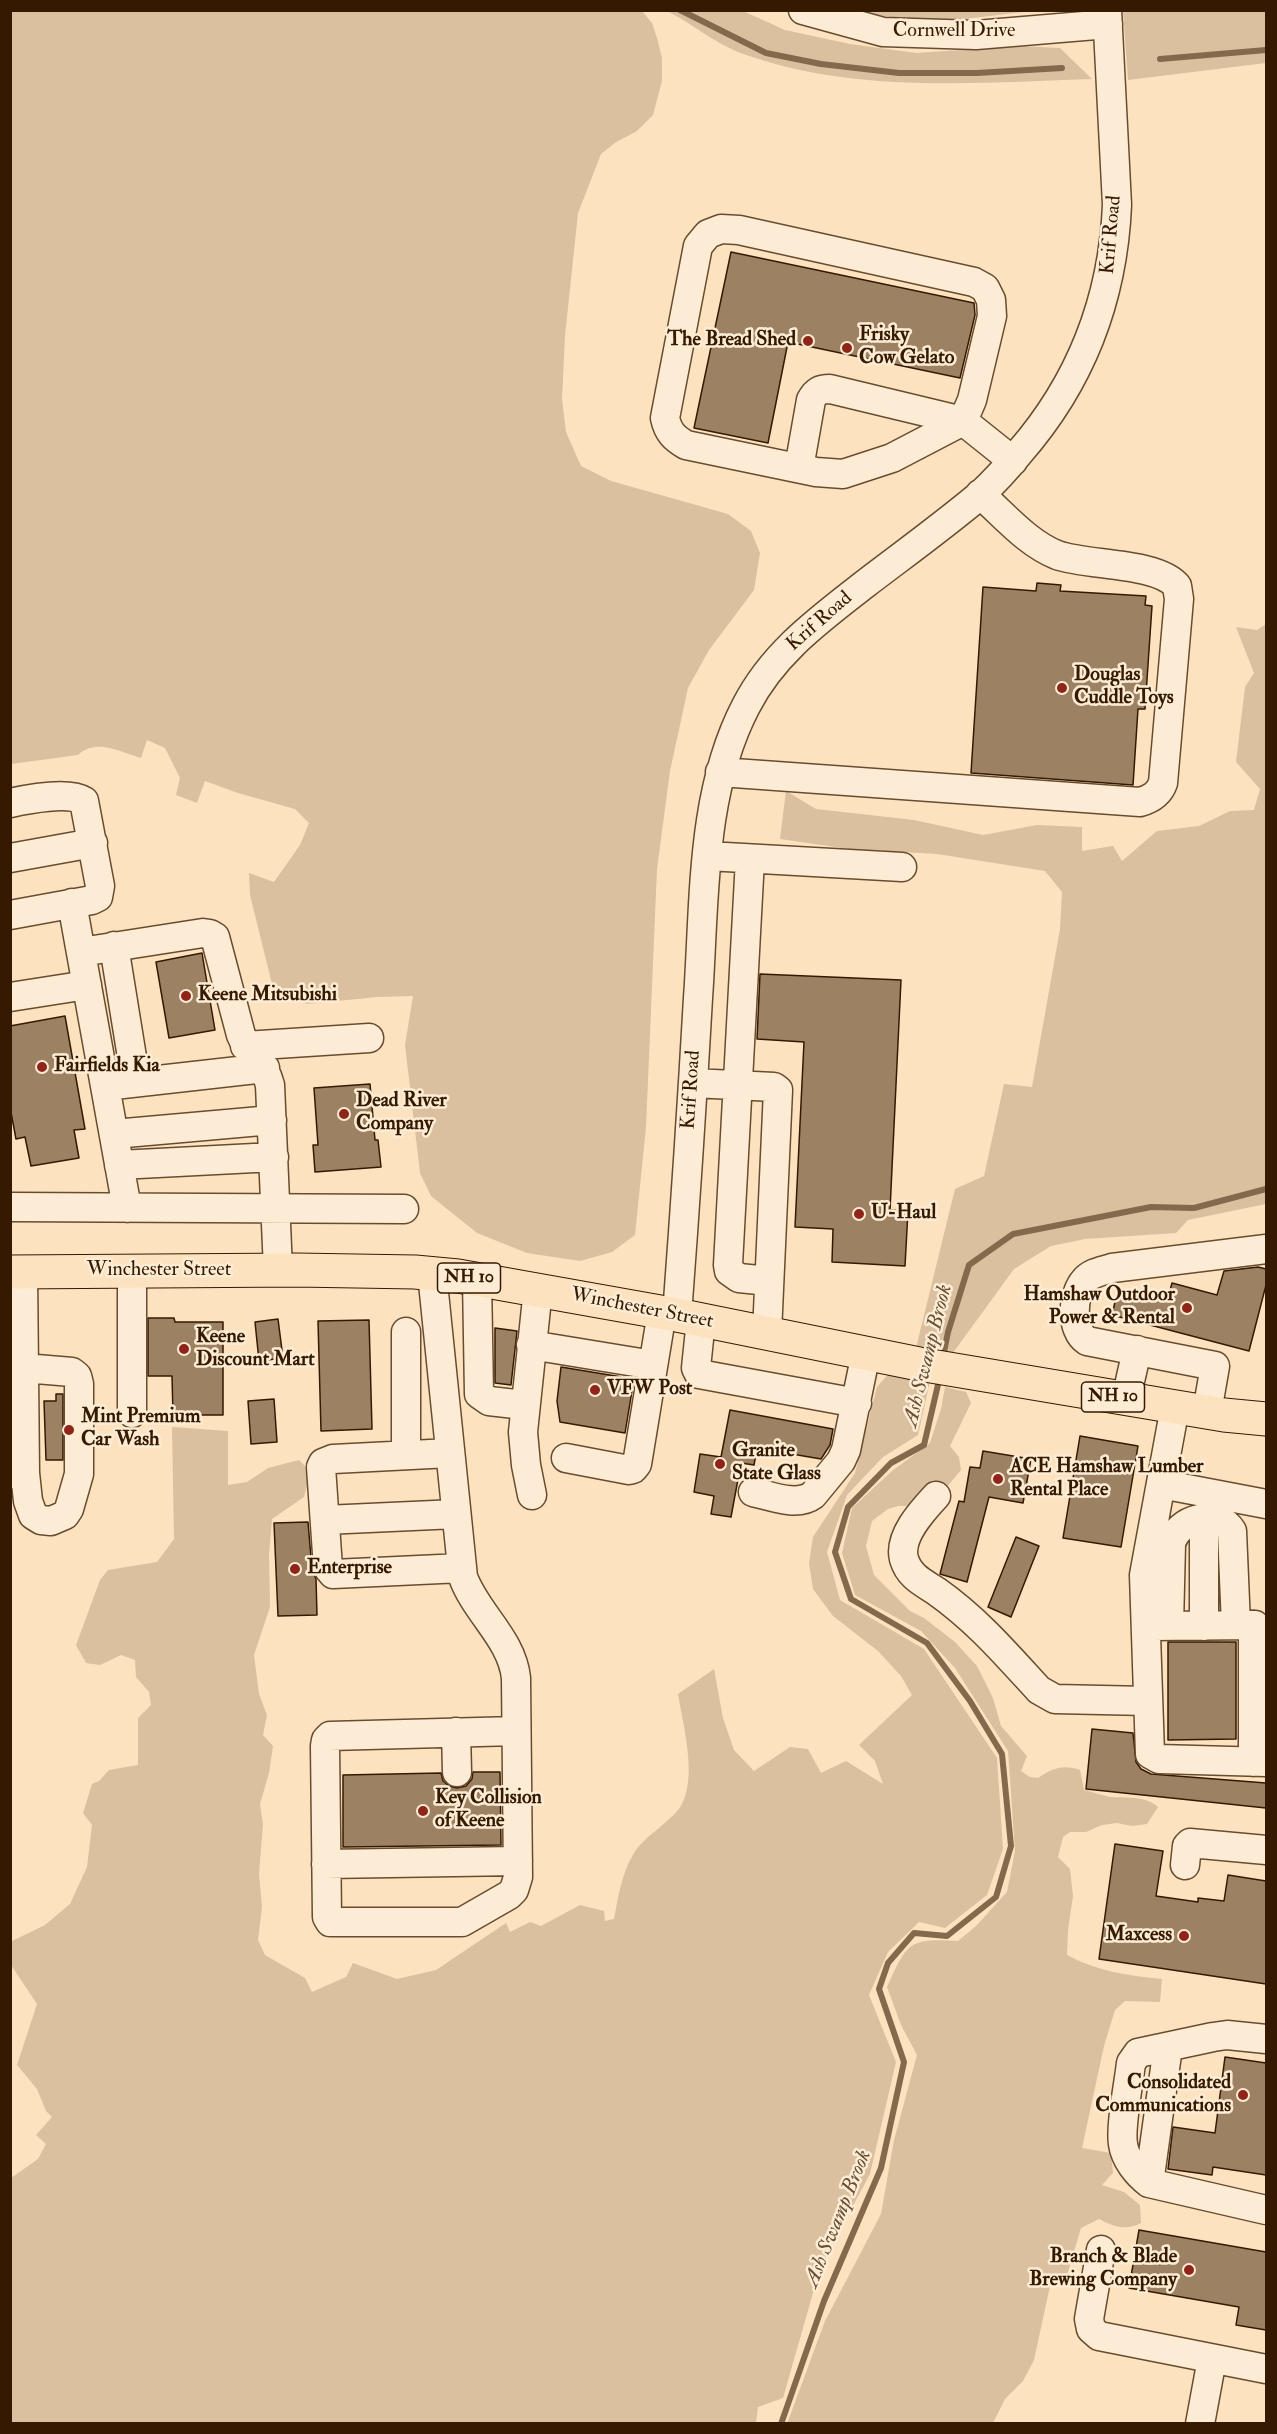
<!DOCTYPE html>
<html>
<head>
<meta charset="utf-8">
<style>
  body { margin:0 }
  #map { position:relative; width:1277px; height:2434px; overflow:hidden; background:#fce2be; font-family:"IM FELL Double Pica",serif }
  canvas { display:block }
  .frame { position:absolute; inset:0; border:12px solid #351a01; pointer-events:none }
</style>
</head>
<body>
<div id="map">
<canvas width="1277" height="2434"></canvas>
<div class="frame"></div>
</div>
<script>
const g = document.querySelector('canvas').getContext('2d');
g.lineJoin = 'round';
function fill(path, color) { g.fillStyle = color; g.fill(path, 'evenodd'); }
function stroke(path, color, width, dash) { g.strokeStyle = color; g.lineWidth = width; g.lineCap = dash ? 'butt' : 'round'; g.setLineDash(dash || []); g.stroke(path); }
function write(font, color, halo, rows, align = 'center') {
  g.font = font + ' "IM FELL Double Pica",serif'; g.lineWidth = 5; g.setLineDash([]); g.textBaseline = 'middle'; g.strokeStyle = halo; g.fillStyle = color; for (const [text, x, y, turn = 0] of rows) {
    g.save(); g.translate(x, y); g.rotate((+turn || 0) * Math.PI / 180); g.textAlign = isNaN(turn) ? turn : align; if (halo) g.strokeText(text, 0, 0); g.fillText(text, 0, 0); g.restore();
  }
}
const green = new Path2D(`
  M 642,11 L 652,23 L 657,38 L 662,58 L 662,81 L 653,115 L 637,131 L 616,142 L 601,154 L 578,213 L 565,336 L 562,399 L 566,432 L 581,466 L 611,481 L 728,514 L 751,531 L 760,553 L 754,590 L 709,650 L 688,688 L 670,771 L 657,869 L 646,1127 L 635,1235 L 612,1252 L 580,1261 L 527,1253 L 477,1233 L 431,1196 L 420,1173 L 405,1045 L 413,996 L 377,997 L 307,1004 L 273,988 L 250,895 L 249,873 L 274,882 L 300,845 L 309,823 L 295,809 L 238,793 L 205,781 L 197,803 L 176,795 L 180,778 L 165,748 L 147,740 L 141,758 C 119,752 97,738 78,755 L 11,764 L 11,11 Z
  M 667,11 L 743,11 L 785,30 L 850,44 L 916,53 L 1020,46 L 1060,48 L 1092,79 C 974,83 850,94 738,52 C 713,42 691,23 667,11 Z
  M 851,11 L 1032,11 L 931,23 Z
  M 1123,11 L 1266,11 L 1266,63 L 1128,80 Z
  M 1266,624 L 1266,1204 L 1188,1220 L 1176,1233 L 1085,1239 L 1051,1246 L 1014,1269 L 950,1357 L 916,1348 L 955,1189 L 984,1176 L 1004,1084 L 1032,1087 L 1060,929 L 1062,892 L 1045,871 L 937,854 L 849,849 L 780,839 L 786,791 L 816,809 L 914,820 L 983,835 L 1037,825 L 1082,827 L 1082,851 L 1113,846 L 1122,861 L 1157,831 L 1199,826 L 1230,811 L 1254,810 L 1260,789 L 1236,762 L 1245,687 L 1254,673 L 1236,627 L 1257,630 Z
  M 889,1373 L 930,1381 L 918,1435 L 883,1457 L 847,1495 L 827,1552 L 840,1600 L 924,1649 L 997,1758 L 1003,1849 L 987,1895 L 945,1928 L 919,1922 L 888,1952 L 869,1995 L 896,2062 L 870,2174 L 821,2265 L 783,2398 L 758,2407 L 756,2423 L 11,2423 L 11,2178 L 38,2159 L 46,2144 L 36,2135 L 52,2117 L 46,2111 L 37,2089 L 17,2065 L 37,2004 L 11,1965 L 10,1942 L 45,1925 L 70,1904 L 87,1867 L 92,1825 L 83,1813 L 92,1784 L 99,1781 L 109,1770 L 138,1765 L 138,1718 L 151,1705 L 149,1692 L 136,1677 L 135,1660 L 121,1655 L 100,1665 L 86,1663 L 76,1645 L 100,1580 L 108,1570 L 157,1562 L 174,1539 L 172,1427 L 228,1431 L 228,1485 L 247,1482 L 268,1468 L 299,1460 L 305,1466 L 308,1482 L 304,1497 L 272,1519 L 269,1555 L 270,1607 L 254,1655 L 259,1694 L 267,1715 L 263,1735 L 273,1746 L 269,1773 L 260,1804 L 263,1824 L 259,1874 L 262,1907 L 258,1940 L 265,1955 L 305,1978 L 312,1992 L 346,1977 L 353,1963 L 397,1979 L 436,1970 L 506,1923 L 510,1932 L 530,1922 L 541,1926 L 580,1905 L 604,1911 L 605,1921 L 614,1919 C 618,1897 622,1872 634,1853 C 644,1836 674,1820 682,1804 C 697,1774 683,1725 678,1694 L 714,1669 L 723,1718 L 734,1750 L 754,1771 L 790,1747 L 808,1749 L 821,1773 L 846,1761 L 883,1784 L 875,1761 L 859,1745 L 912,1695 L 901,1676 L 878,1651 L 833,1616 L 813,1589 L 809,1563 L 813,1537 L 855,1473 L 877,1387 Z
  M 945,1387 L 966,1392 L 971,1403 L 950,1446 L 959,1457 L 961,1470 L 947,1487 L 935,1487 L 913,1506 L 898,1506 L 888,1509 L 872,1521 L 866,1546 L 874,1575 L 910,1611 L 924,1618 L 955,1642 L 977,1666 L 993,1698 L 1001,1726 L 1027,1756 L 1021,1771 L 1030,1777 L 1038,1778 C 1052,1768 1064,1764 1080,1770 L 1084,1790 C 1093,1792 1103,1796 1112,1797 C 1128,1798 1146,1796 1158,1807 L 1147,1824 L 1132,1826 L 1117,1823 L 1102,1825 L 1086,1832 L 1070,1832 L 1063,1837 L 1058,1857 L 1070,1869 L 1073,1896 L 1068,1930 L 1067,1955 C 1096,1971 1129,1976 1162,1979 L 1160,2002 L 1125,2001 L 1115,2010 L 1104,2046 L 1082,2148 L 1111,2153 L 1113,2173 L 1102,2185 L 1124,2192 L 1140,2205 L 1141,2223 C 1126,2231 1114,2227 1099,2219 L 1081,2228 L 1066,2279 L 1050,2286 L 1034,2360 L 1023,2381 L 1005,2399 L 993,2423 L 787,2424 L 825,2321 L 881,2214 L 894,2140 L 917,2055 L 901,2025 L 887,1987 C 907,1943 908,1938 958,1941 L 976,1926 L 1007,1892 L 1015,1851 L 1008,1751 L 955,1668 L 921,1631 L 855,1595 L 842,1553 L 852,1508 L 892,1471 L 930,1443 L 941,1409 Z`);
const stream = new Path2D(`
  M 680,10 L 766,53 L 821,64 L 899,73 L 977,73 L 1062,68
  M 1160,59 L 1266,50
  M 943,1357 L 948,1332 L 969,1265 L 1013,1234 L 1151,1207 L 1194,1208 L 1266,1189
  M 781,2424 L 824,2301 L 881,2168 L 904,2062 L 879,1989 L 888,1963 L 914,1933 L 947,1936 L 996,1897 L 1011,1846 L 1002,1754 L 970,1701 L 927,1643 L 851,1599 L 835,1552 L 848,1507 L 891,1463 L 924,1445 L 940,1376`);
const building = new Path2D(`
  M 731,252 L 974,303 L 975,315 L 960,378 L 788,342 L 768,443 L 694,428 Z
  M 1037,583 L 1061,585 L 1060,591 L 1146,596 L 1145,605 L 1152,606 L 1145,709 L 1138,709 L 1133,785 L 971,773 L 983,587 L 1036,591 Z
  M 202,953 L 215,1030 L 169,1038 L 156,962 Z
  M 760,974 L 901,980 L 890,1210 L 908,1211 L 905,1266 L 832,1262 L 833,1229 L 795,1227 L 804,1042 L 757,1039 Z
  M 65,1016 L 85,1129 L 74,1130 L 79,1158 L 31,1166 L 25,1137 L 16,1139 L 10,1107 L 10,1026 Z
  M 370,1084 L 375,1140 L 378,1140 L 381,1167 L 315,1172 L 313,1145 L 318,1145 L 314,1088 Z
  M 1258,1267 L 1266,1269 L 1266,1285 L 1249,1351 L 1112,1315 L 1118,1289 L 1167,1301 L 1172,1283 L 1217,1295 L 1224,1271 Z
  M 148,1318 L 174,1318 L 175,1322 L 223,1322 L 223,1415 L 173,1415 L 172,1376 L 148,1376 Z
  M 278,1319 L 283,1358 L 259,1361 L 255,1322 Z
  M 369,1320 L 372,1429 L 321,1431 L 318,1321 Z
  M 495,1328 L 517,1331 L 511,1385 L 495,1383 Z
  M 561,1367 L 634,1379 L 625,1433 L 560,1422 L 557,1401 Z
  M 56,1394 L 63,1394 L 63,1460 L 46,1460 L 44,1401 L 56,1401 Z
  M 274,1399 L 277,1442 L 251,1444 L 248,1401 Z
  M 730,1410 L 833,1429 L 830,1445 L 821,1459 L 757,1448 L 754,1465 L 741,1463 L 731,1517 L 711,1514 L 714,1496 L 694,1492 L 700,1454 L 721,1457 Z
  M 1080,1436 L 1138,1446 L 1121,1547 L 1063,1538 Z
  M 983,1451 L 1031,1459 L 1023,1503 L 989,1497 L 967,1582 L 940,1574 L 959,1501 L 964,1502 L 970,1467 L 980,1468 Z
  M 308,1522 L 312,1569 L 316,1579 L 317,1615 L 278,1616 L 274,1523 Z
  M 1016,1537 L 1039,1546 L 1011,1617 L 988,1607 Z
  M 1168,1642 L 1236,1642 L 1236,1739 L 1168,1740 Z
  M 1092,1729 L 1133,1733 L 1136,1762 L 1141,1769 L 1151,1774 L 1266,1783 L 1266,1808 L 1086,1789 Z
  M 473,1772 L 500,1772 L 501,1845 L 343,1847 L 343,1775 L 441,1773 L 443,1781 L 449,1786 L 457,1788 L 466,1786 L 472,1779 Z
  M 1115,1844 L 1163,1851 L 1156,1896 L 1198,1902 L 1198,1898 L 1224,1901 L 1228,1875 L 1266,1881 L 1266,1984 L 1099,1959 Z
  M 1225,2057 L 1266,2063 L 1266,2175 L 1213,2167 L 1212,2175 L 1168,2169 L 1173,2127 L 1215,2133 Z
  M 1139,2230 L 1266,2252 L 1266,2330 L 1236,2325 L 1239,2307 L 1129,2288 Z`);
const minor = new Path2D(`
  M 803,10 L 883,32 L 976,35 L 1108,24
  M 721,229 L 739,230 L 974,282 L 985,288 L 991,300 L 992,316 L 972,400 L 963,421 L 892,458 L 843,474 L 816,472 L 686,445 C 674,438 668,432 665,418 L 698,246 L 708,234 Z
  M 799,468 L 811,400 C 816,391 820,389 830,389 L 963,421 L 1013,461
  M 720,772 L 1140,802 C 1151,799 1159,794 1163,783 L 1179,599 L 1177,586 C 1157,562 1087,566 1057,555 C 1027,543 1004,515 980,494
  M 10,803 C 28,799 69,791 84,801 L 100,886 L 98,897 L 92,900 L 10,915
  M 708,856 L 902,867
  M 10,858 L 93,843
  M 750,859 L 728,1265 L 729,1271 L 739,1278 L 769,1281
  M 72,903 L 127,1208
  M 114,946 L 136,1082
  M 81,952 L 203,933 L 210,934 L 215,937 L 241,1035 C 250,1057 264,1061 270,1085 L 278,1270
  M 10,997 L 87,985
  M 245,1046 L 369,1038
  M 693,1083 L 774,1087 L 778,1090 L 767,1333
  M 105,1086 L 265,1068
  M 114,1134 L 272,1120
  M 119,1165 L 274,1157
  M 10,1207 L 404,1209
  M 132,1271 L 132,1413
  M 432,1273 L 463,1577 C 476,1613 512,1639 516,1678 L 518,1877 L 514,1890 L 509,1895 L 462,1922 L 330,1922 L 327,1917 L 325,1746 L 326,1740 L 330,1736 L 516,1731
  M 477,1279 L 479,1394 L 489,1401 L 524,1405
  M 677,1315 C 685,1209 692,1104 698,998 C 705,901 700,794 746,706 C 773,653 819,620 865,584 C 903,555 943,526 980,495 C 994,482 1007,468 1019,453 C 1082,381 1113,299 1117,205 L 1107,10
  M 701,1320 L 696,1368 L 699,1374 L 857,1403
  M 406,1332 L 406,1455
  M 531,1345 L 653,1365
  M 24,1368 L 72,1372 L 77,1376 L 79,1384 L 79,1474 L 69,1509 L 65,1515 L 51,1521 L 41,1520 L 33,1515 L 28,1501 L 25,1473
  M 1126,1399 L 1137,1350
  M 1175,1407 L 1144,1575 L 1150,1754 L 1159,1759 L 1266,1762
  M 1207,1412 L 1215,1366 L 1087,1341 C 1070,1330 1072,1294 1085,1280 C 1092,1272 1103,1271 1112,1268 L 1266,1249
  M 450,1453 L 333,1459 L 323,1463 L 321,1467 L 328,1568 L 333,1574 L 462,1568
  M 566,1458 L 629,1470 L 633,1469 L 637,1464 L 662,1312
  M 10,1474 L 25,1473 L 23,1272
  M 1161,1484 L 1266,1504
  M 753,1492 C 771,1496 797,1507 813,1495 L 841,1461 L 846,1450 L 866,1353
  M 532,1495 L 526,1465 L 523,1432 L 538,1289
  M 936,1496 C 922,1511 898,1537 904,1559 C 909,1576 922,1582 936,1591 C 977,1620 1005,1653 1039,1690 L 1055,1699 L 1147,1701
  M 325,1520 L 456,1514
  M 1152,1626 L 1255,1625
  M 1169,1626 L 1171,1544 C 1177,1518 1218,1508 1232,1531 L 1236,1625
  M 1204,1626 L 1204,1519
  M 456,1732 L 457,1772
  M 1253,1762 L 1253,1625
  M 326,1864 L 518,1861
  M 1185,1865 L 1187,1846 L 1190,1843 L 1266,1850
  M 1266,2039 L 1227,2035 L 1213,2037 L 1138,2053 L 1131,2063 C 1129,2082 1120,2127 1123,2144 C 1125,2159 1137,2174 1149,2183 L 1266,2210
  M 1149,2183 L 1168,2047
  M 1101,2250 L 1089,2319 L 1091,2329 L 1099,2336 L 1266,2369
  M 1200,2424 L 1212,2359`);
const major = new Path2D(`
  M 10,1272 L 297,1270 L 415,1272 L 458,1276 L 677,1315 L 919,1364 L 1224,1415 L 1266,1419`);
const markers = [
  [808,341,6,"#8f2418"],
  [847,348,6,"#8f2418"],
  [1062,688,6,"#8f2418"],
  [186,996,6,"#8f2418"],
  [42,1067,6,"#8f2418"],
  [344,1114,6,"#8f2418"],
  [859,1214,6,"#8f2418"],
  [1187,1308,6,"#8f2418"],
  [184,1349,6,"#8f2418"],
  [595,1390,6,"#8f2418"],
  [69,1430,6,"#8f2418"],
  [720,1464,6,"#8f2418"],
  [998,1479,6,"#8f2418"],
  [295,1569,6,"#8f2418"],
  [423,1811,6,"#8f2418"],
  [1184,1936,6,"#8f2418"],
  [1243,2095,6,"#8f2418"],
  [1189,2270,6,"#8f2418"]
];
const shields = [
  [469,1278,63],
  [1113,1397,63]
];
const shieldNames = [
  ["NH 10",469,1278],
  ["NH 10",1113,1397]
];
const streetNames = [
  ["Cornwell Drive",954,32],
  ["Krif Road",1112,235,-85],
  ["Krif Road",820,622,-41],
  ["Krif Road",692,1090,-86],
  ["Winchester Street",159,1271],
  ["Winchester Street",642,1309,11]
];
const poiNames = [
  ["Frisky",859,336],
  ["Cow Gelato",859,359],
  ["The Bread Shed",796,341,"right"],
  ["Douglas",1074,676],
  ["Cuddle Toys",1074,699],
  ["Keene Mitsubishi",198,996],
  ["Fairfields Kia",54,1067],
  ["Dead River",356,1102],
  ["Company",356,1125],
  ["U-Haul",871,1214],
  ["Hamshaw Outdoor",1175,1296,"right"],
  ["Power & Rental",1175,1319,"right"],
  ["Keene",196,1338],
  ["Discount Mart",196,1361],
  ["VFW Post",607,1390],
  ["Mint Premium",81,1418],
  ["Car Wash",81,1441],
  ["Granite",732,1452],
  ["State Glass",732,1475],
  ["ACE Hamshaw Lumber",1010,1468],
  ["Rental Place",1010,1491],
  ["Enterprise",307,1569],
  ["Key Collision",435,1799],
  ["of Keene",435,1822],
  ["Maxcess",1172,1936,"right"],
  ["Consolidated",1231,2084,"right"],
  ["Communications",1231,2107,"right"],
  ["Branch & Blade",1177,2258,"right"],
  ["Brewing Company",1177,2281,"right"]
];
const waterNames = [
  ["Ash Swamp Brook",929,1356,-76],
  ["Ash Swamp Brook",839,2219,-68]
];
fill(green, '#dac09e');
stroke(stream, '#84694c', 6);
fill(building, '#9c8263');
stroke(building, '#351a01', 1.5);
stroke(minor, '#674c30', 31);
stroke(major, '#351a01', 35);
stroke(minor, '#fdecd5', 28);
stroke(major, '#fce2be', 33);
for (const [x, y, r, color] of markers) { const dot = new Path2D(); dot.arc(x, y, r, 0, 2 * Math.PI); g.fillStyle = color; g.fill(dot); stroke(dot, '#fdecd5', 2); }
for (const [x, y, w] of shields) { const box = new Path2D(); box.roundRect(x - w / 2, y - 15, w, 30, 4.5); g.fillStyle = '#fdecd5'; g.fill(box); stroke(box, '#351a01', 1.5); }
write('bold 18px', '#351a01', null, shieldNames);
write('20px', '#351a01', '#fdecd5', streetNames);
write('bold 20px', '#351a01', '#fdecd5', poiNames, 'left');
write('italic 21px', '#694f33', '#fdecd5', waterNames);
</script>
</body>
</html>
